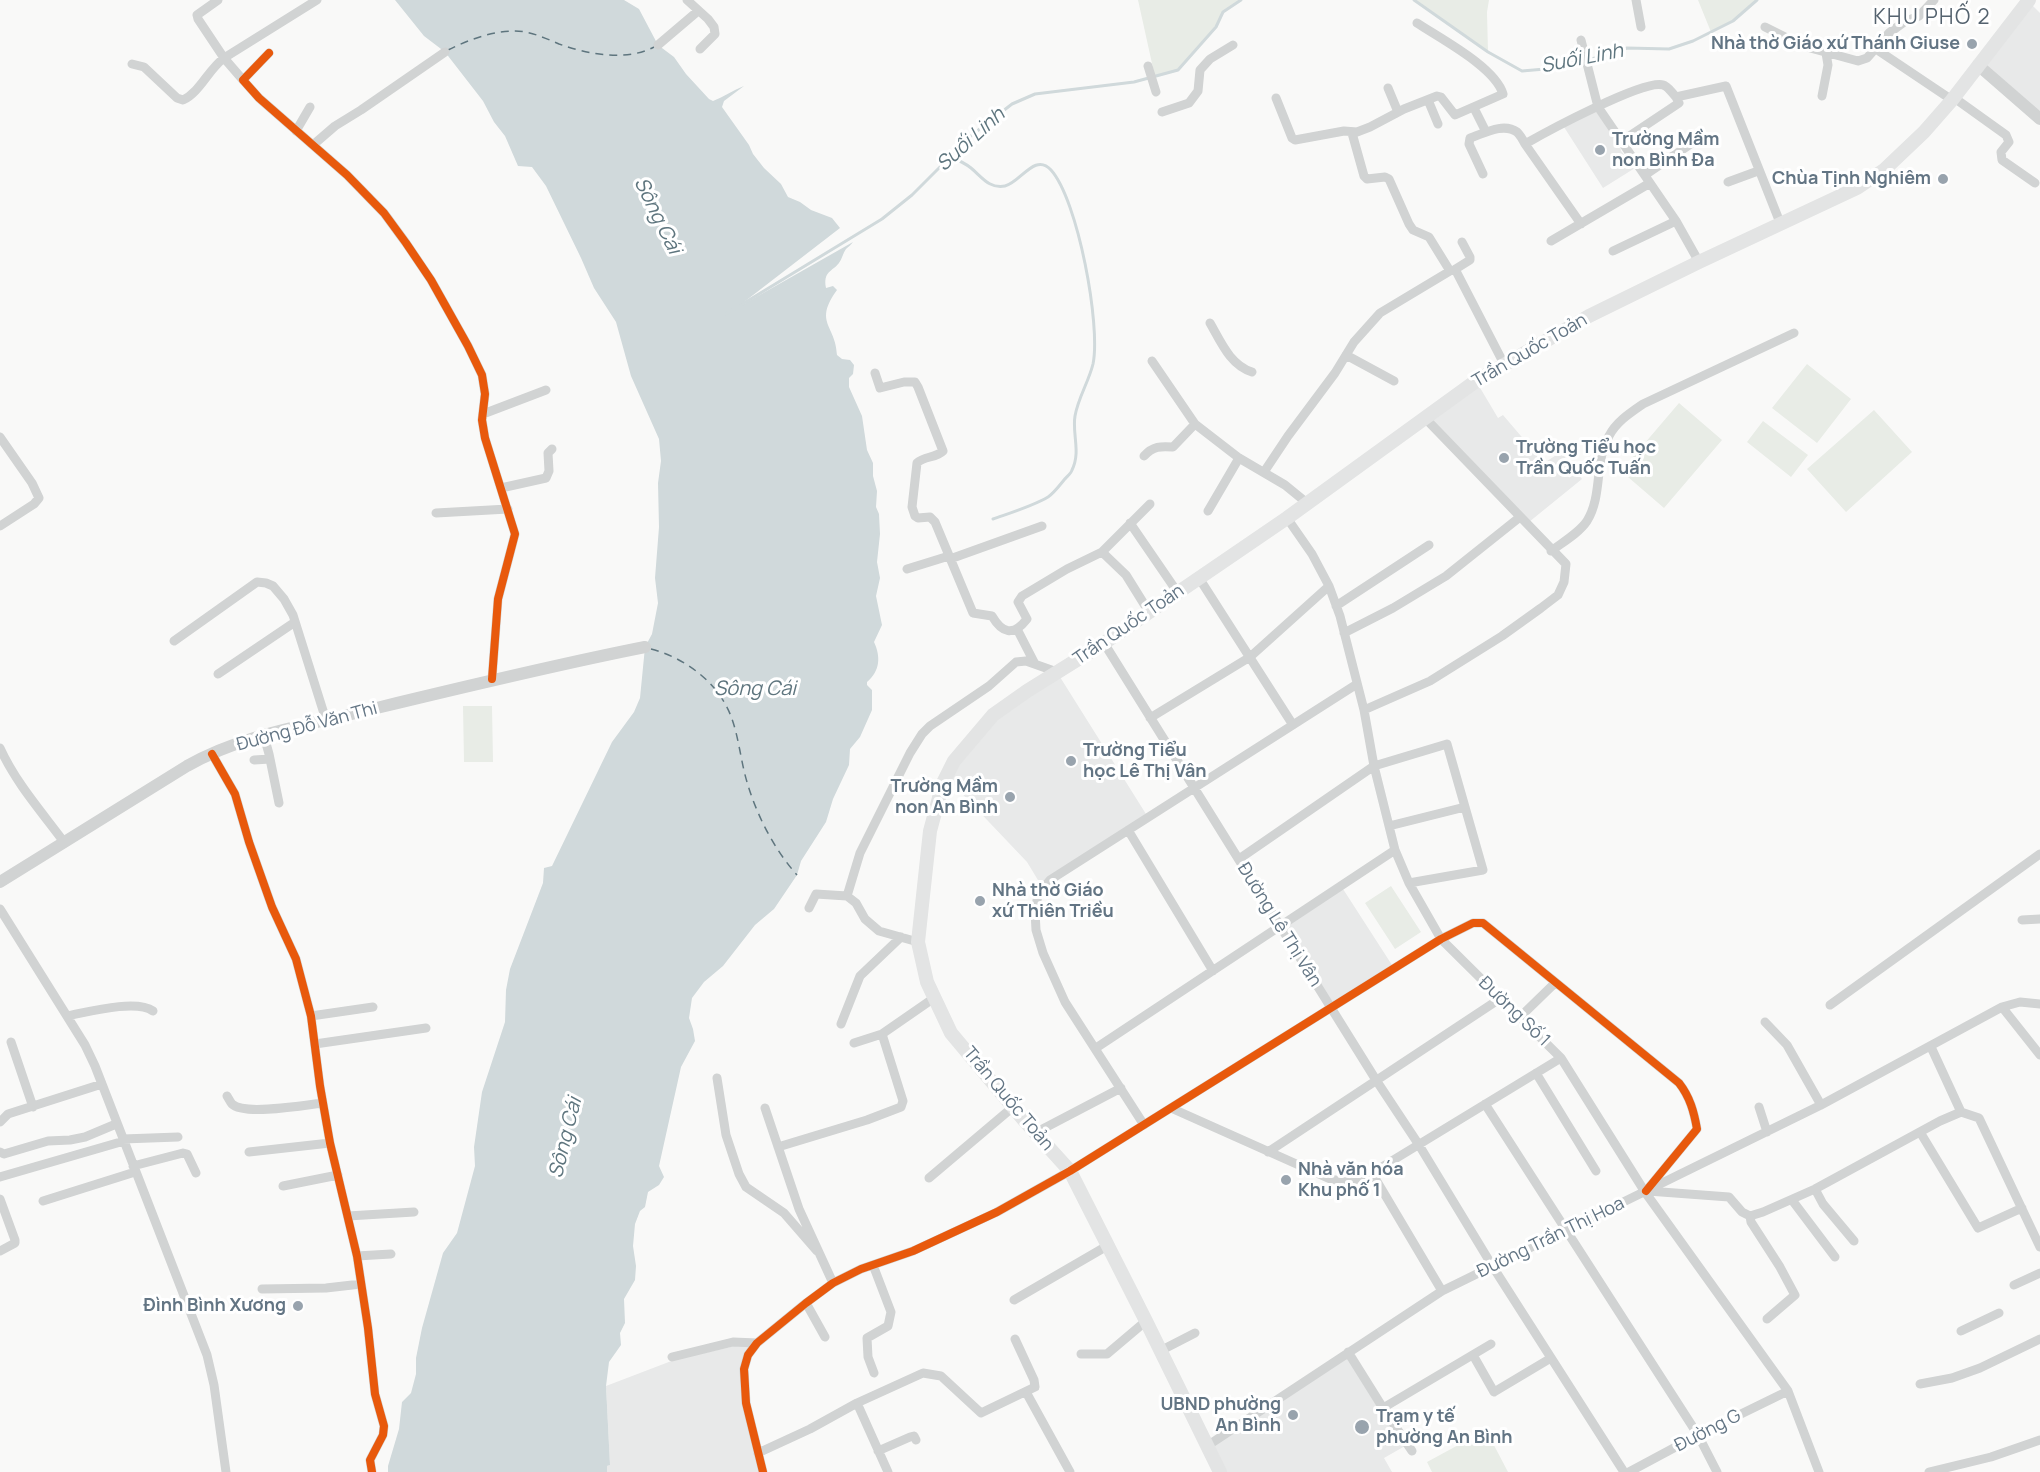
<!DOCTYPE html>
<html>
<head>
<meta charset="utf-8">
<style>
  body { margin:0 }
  canvas { display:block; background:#f9f9f8 }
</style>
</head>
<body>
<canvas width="2040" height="1472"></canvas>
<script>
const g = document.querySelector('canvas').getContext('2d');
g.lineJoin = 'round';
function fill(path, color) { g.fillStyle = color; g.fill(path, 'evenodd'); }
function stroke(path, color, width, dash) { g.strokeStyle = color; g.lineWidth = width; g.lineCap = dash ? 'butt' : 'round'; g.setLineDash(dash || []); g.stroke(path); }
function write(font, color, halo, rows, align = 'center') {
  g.font = font + ' Manrope,sans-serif'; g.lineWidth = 6; g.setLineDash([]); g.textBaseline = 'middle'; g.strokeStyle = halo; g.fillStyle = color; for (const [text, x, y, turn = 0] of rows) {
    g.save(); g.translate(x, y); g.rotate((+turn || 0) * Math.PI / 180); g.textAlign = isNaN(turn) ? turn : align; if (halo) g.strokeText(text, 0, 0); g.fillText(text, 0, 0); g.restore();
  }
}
const built = new Path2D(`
  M 2032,5 L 2040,13 L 2040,112 L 1986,64 Z
  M 1592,112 L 1596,112 L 1620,143 L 1621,151 L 1635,168 L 1603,188 L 1564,127 Z
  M 1479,386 L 1498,418 L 1503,415 L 1544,463 L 1561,452 L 1582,479 L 1529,522 L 1432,420 Z
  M 1060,677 L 1146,814 L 1041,885 L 1027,862 L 950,781 L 959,763 L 997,719 L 1030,695 Z
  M 1343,889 L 1392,965 L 1332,1002 L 1285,927 Z
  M 739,1345 L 751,1346 L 740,1368 L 759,1472 L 607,1472 L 607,1466 L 610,1465 L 606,1386 L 674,1360 Z
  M 1347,1357 L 1405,1446 L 1384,1458 L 1392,1472 L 1226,1472 L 1214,1446 Z`);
const green = new Path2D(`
  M 1138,0 L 1241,0 L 1223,12 L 1216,27 L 1178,70 L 1155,77 Z
  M 1414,0 L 1489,0 L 1487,12 L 1488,52 Z
  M 1698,0 L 1757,0 L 1733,21 L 1711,32 Z
  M 1807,364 L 1851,399 L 1817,443 L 1772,408 Z
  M 1679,403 L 1722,440 L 1664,508 L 1621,471 Z
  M 1874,410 L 1912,452 L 1846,512 L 1807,469 Z
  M 1763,421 L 1808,455 L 1791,477 L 1747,442 Z
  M 463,706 L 492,706 L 493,762 L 464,762 Z
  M 1391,886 L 1421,932 L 1395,949 L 1365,903 Z
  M 1486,1430 L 1508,1472 L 1432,1472 L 1427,1462 Z`);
const water = new Path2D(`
  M 395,0 L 624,0 L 639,9 L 658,45 L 674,57 L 686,74 L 709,99 L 713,101 C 724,97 733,90 744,86 L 724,101 L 722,107 L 749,145 L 753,154 L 764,168 L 781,184 L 788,197 L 800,202 L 811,210 L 832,218 L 840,228 L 735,309 L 853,242 C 851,245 848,247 846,249 C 843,253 842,259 839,263 C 832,272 823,271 826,288 L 833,286 L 837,290 C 813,323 836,325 837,355 L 842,359 L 850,360 L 854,365 L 853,374 L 849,378 L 849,387 L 862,416 L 867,450 L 873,463 L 873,476 L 877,491 L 876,507 L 879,514 L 880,534 L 877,562 L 880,578 L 876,596 L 882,625 L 874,642 C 881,657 880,671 867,682 L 867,685 L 872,690 L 872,710 L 860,737 L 850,749 L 849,765 L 833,799 L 826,822 L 801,861 L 797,875 L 774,909 L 755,925 L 723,966 L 704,982 L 692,998 L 689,1018 L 693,1029 L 695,1041 L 681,1067 L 659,1166 L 664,1177 L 659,1185 L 648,1192 L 645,1207 L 640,1211 L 635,1224 L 633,1246 L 636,1266 L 635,1280 L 624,1299 L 625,1323 L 620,1333 L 621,1345 L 609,1362 L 606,1386 L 610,1465 L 607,1466 L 607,1472 L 388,1472 L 388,1466 L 399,1429 L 402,1402 L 411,1393 L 416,1374 L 416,1358 L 422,1328 L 443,1253 L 457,1233 L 475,1166 L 474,1147 L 482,1092 L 505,1022 L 506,990 L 510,969 L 543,883 L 544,868 L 552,866 L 612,742 L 634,712 L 640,698 L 645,647 L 652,634 L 658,603 L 655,578 L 659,527 L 658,483 L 661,461 L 659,439 L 631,376 L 616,322 L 594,288 L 581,258 L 546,186 L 532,167 L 518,166 L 505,136 L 494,122 L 483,101 L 445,52 L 424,36 Z`);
const stream = new Path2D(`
  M 1414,0 L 1488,52 L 1522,71 L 1545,69 L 1609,55 L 1627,48 L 1669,49 L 1693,41 L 1733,21 L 1757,0
  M 951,157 C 958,160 965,163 971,168 C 982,177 989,189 1005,186 C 1020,183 1035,152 1051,170 C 1078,200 1101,326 1093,364 C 1089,381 1078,398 1075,416 C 1072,434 1081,452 1072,470 C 1071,474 1066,477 1064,480 C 1059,486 1054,493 1048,497 C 1033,506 1010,513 993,519
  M 726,314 L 882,219 L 912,195 L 972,135 L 1012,104 L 1035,94 L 1134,82 L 1178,70 L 1216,27 L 1223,12 L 1241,0`);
const ferry = new Path2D(`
  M 448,50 C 468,40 492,31 515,31 C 530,31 545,38 559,44 C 588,54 625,62 654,47
  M 651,649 C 686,658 720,684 732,719 C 739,739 741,762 747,782 C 757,816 774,849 797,875`);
const minor = new Path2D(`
  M 218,0 L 197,15 L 198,19 L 224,58 L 317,0
  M 687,0 L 708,19 L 714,27 L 715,34 L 700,49
  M 1636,0 L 1641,27
  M 1765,27 L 1803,46 L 1858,61 L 1867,58 L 1889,33 L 1904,22 L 1919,16 L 1934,0
  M 1581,40 L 1598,107 L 1676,221 L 1699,262
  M 658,45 L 698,11
  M 1876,49 L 1952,100
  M 269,53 L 243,80 L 259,98 L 347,175 L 384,213 L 406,243 L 431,280 L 468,346 L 482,375 L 485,394 L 482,420 L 485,438 L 515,534 L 498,599 L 492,679
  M 132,64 L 144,67 L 177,98 L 183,100 C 200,92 208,70 224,58 L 243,80
  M 1148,66 L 1156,92
  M 1388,88 L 1398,112
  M 1822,96 L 1828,65 L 1826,53
  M 1953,97 L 2006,135 L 2009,142 L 2001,152 L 2002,160 L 2035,183
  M 1276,98 L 1292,138 L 1295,140 L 1344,131 L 1357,132 L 1370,127 L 1404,109 L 1437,96 L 1441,97 L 1455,115 L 1503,94 C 1495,67 1441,39 1417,23
  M 1428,100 L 1438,124
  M 1474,108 L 1486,132
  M 1162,112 L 1189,103 L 1198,91 L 1200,70 L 1210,59 L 1233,45
  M 296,131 L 310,107
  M 1352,133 L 1364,176 L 1367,179 L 1385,177 L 1389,179 L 1409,224 L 1413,230 L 1429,237 L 1450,271
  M 1622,141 L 1679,103 L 1676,97 L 1726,86 L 1781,225
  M 313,145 L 335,126 L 361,110 L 445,52
  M 1483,174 L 1469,144 L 1470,138 C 1483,134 1503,122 1517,132 C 1520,135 1523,140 1525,144
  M 1645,175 L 1695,141
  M 1728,182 L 1758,171
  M 1581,224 L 1525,144 C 1546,132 1644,79 1663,85 C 1668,86 1672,93 1676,97
  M 1551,241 L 1650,183
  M 1613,251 L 1676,221
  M 1454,270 L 1470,260 L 1470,257 L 1462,242
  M 1210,323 C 1221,342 1230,365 1252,372
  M 1346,355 L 1394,381
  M 1152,361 L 1195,424 L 1239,458 L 1285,485 L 1307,503
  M 875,373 L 880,388 L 904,382 L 915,382 L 918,387 L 943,451 C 936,458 924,456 917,463 L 912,507 L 915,516 L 918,518 L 930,517 L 935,522 L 973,613 L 992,616 C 1002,633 1013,637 1027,619 L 1018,602 L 1022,596 L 1067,569 L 1102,552 L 1126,575 L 1149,612
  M 483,414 L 546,390
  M 0,437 L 32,483 L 39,498 L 34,504 L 0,526
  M 1144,456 C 1153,446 1161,446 1173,447 L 1195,424
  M 1264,472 L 1288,436 L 1335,373 L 1354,342 L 1380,313 L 1450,271 L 1454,270 L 1456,271 L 1504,364
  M 501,488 L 546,478 L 549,471 L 548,453 L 552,449
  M 1208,511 L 1239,458
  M 436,513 L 508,509
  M 1287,518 L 1312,554 L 1329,586 L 1340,616 L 1364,710 L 1374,766 L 1395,850 L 1409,883 L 1441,939 L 1561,1058 L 1645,1192 L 1788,1391 L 1819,1472
  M 1130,523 L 1178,593
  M 1551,551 C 1563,542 1579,533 1587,521 C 1603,495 1594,462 1609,436 C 1616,422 1630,413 1643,404 L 1794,333
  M 1102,552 L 1150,504
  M 950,559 L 1042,526
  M 907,569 L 949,556
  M 1199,578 L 1293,725
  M 1336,606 L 1429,545
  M 1017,629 L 1035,664
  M 1344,633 L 1393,608 L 1446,576 L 1520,517
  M 174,641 L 257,582 L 266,583 L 273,586 L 284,599 L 293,615 L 326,720
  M 1104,643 L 1376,1080 L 1419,1145 L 1493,1267 L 1624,1472
  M 218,674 L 295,622
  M 1364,710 L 1430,681 L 1502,636 L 1541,608 L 1558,595 L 1564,582 L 1566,564 L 1425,418
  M 1150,718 L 1250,657 L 1329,586
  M 264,736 L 269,754 L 279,803
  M 0,748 C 16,783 41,811 64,842
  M 212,754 L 235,794 L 249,842 L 272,907 L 296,959 L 311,1016 L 320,1086 L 330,1143 L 357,1256 L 368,1328 L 375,1394 L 384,1426 L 383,1435 L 370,1460 L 372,1472
  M 254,760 L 270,759
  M 1389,826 L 1465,807
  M 1128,830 L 1213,971
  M 1239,859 L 1374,766 L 1447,744 L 1483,870 L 1409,883
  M 847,896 L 860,853 L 910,753 L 922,734 L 930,726 L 989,686 L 1016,662 L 1026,661 L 1057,672
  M 809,908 L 816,894 L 847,896 L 856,903 L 865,919 L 879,931 L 918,942
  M 0,909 L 85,1045 L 95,1066 L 207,1355 L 214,1385 L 226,1472
  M 2022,920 L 2040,919
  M 1830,1005 L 2040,854
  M 2002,1007 L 2040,1055
  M 67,1016 C 88,1012 136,999 153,1011
  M 311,1016 L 373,1007
  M 1520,1017 L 1555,983
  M 1765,1022 L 1787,1045 L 1821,1105
  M 841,1024 L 860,976 L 901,937
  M 11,1042 L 33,1107
  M 854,1043 L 882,1034 L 934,998
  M 315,1044 L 426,1028
  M 1931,1047 L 1961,1112
  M 1096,1048 L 1395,850
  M 1536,1073 L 1596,1171
  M 717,1078 L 726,1135 L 739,1174 L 746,1187 L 784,1213 L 817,1251
  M 227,1096 C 229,1099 230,1102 232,1104 C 244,1116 306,1105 323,1103
  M 1485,1104 L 1698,1435 L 1717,1472
  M 1759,1107 L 1767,1132
  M 765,1108 L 799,1209 L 833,1283
  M 1171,1108 L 1330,1179 L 1350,1183 L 1372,1173 L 1561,1058
  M 0,1122 L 8,1114 L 102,1084
  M 1144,1125 L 1065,1002 L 1043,953 L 1036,930 L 1035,911 L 1038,895 L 1050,880 L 1357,684
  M 1920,1132 L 1978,1228 L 2022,1208
  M 1035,1133 L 1121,1088
  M 123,1139 L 178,1137
  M 778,1147 L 867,1120 L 901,1107 L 903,1101 L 882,1034
  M 0,1152 L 4,1154 L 48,1141 L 70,1140 L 85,1137 L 116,1124
  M 249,1152 L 330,1143
  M 1268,1152 L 1501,998
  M 133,1166 L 183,1153 L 187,1154 L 196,1173
  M 1372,1173 L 1442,1291
  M 0,1177 L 124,1141
  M 929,1178 L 1013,1107
  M 283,1186 L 338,1175
  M 1815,1189 L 1823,1204 L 1854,1241
  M 1648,1191 L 1729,1197 L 1742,1212 L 1750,1216 L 1763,1212 L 1815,1189 L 1940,1121 L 1961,1112 L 1979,1118 L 2040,1247
  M 0,1199 L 15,1240 L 15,1243 L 0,1251
  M 1792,1200 L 1835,1257
  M 43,1201 L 135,1172
  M 348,1216 L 414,1212
  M 1750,1216 L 1751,1222 L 1780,1267 L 1795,1295 L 1767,1319
  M 357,1256 L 391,1254
  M 873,1265 L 891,1312 L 888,1326 L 867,1338 L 868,1357 L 874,1373
  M 2014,1285 L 2040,1273
  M 262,1289 L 326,1288 L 361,1284
  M 1014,1300 L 1107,1246
  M 806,1303 L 825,1337
  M 1961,1331 L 1999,1313
  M 1160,1351 L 1195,1333
  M 1348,1352 L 1383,1408 L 1412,1451
  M 1081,1354 L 1107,1354 L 1146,1321
  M 1473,1355 L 1494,1392 L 1551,1358
  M 672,1357 L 733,1342 L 757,1343
  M 1920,1384 L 1952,1378 L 1980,1368 L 2040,1339
  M 1026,1392 L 1070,1472
  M 857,1403 L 888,1472
  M 1383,1408 L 1491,1344
  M 1207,1446 L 1442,1291 L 1821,1105 L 2002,1007 L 2020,1002 L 2040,1004
  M 878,1451 L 910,1437 L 914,1436 L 916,1440
  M 758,1453 L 810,1429 L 857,1403 L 923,1373 L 941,1376 L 981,1413 L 1035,1387 L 1034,1380 L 1015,1339
  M 763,1472 L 746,1403 L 744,1369 L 748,1355 L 757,1343 L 806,1303 L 833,1283 L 861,1269 L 913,1251 L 997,1212 L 1070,1171 L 1441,939 L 1473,923 L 1483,923 L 1679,1083 C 1690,1097 1694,1112 1697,1129 L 1646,1191
  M 1629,1472 L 1698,1435 L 1788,1391
  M 1929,1472 L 1991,1457 L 2040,1440`);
const tertiary = new Path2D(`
  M 1978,65 L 2040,119
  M 0,882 L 187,766 C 239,736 302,726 360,712 C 455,689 549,666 645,647`);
const secondary = new Path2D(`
  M 1220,1472 L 1146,1321 L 1070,1171 L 1023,1119 L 951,1033 L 927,982 L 918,942 L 930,831 L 943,783 L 954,761 L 993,715 L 1027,691 L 1104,643 L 1287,518 L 1476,381 L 1589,316 L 1699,262 L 1857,188 L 1884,170 L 1924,132 L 1952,100 L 2029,0`);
const cycleway = new Path2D(`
  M 269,53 L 243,80 L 259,98 L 347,175 L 384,213 L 406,243 L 431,280 L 468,346 L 482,375 L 485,394 L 482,420 L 485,438 L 515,534 L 498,599 L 492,679
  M 212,754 L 235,794 L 249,842 L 272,907 L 296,959 L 311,1016 L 320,1086 L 330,1143 L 357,1256 L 368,1328 L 375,1394 L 384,1426 L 383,1435 L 370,1460 L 372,1472
  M 763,1472 L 746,1403 L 744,1369 L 748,1355 L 757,1343 L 806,1303 L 833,1283 L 861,1269 L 913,1251 L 997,1212 L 1070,1171 L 1441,939 L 1473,923 L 1483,923 L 1679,1083 C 1690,1097 1694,1112 1697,1129 L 1646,1191`);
const markers = [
  [1972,44,6,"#98a3ad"],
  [1600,150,6,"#98a3ad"],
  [1943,179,6,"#98a3ad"],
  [1504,458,6,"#98a3ad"],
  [1071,761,6,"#98a3ad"],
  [1010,797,6,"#98a3ad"],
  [980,901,6,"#98a3ad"],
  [1286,1180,6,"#98a3ad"],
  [298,1306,6,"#98a3ad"],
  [1293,1415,6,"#98a3ad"],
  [1362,1427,8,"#98a3ad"]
];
const poiNames = [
  ["Nhà thờ Giáo xứ Thánh Giuse",1960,44,"right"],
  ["Trường Mầm",1612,140],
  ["non Bình Đa",1612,161],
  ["Chùa Tịnh Nghiêm",1931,179,"right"],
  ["Trường Tiểu học",1516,448],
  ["Trần Quốc Tuấn",1516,469],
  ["Trường Tiểu",1083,751],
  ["học Lê Thị Vân",1083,772],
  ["Trường Mầm",998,787,"right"],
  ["non An Bình",998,808,"right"],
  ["Nhà thờ Giáo",992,891],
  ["xứ Thiên Triều",992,912],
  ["Nhà văn hóa",1298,1170],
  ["Khu phố 1",1298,1191],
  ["Đình Bình Xương",286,1306,"right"],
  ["UBND phường",1281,1405,"right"],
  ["An Bình",1281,1426,"right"],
  ["Trạm y tế",1376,1417],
  ["phường An Bình",1376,1438]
];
const streetNames = [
  ["Trần Quốc Toản",1530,351,-30],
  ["Trần Quốc Toản",1129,625,-34],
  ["Đường Đỗ Văn Thi",307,727,-15],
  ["Đường Lê Thị Vân",1279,925,58],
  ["Đường Số 1",1514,1012,44],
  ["Trần Quốc Toản",1008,1099,50],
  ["Đường Trần Thị Hoa",1551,1238,-26],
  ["Đường G",1708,1431,-27]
];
const waterNames = [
  ["Suối Linh",1582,59,-11],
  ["Suối Linh",971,140,-42],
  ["Sông Cái",657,216,64],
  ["Sông Cái",755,689],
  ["Sông Cái",566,1138,-76]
];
const quarterNames = [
  ["KHU PHỐ 2",1932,18]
];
fill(built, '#e8e9e9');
fill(green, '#e8ece6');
fill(water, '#d0d9db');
stroke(stream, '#d0d9db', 3);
stroke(ferry, '#5e757e', 1.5, [8, 6]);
stroke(minor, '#d1d3d3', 9);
stroke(tertiary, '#d1d3d3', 12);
stroke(secondary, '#e3e4e4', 14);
stroke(cycleway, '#e8590c', 8);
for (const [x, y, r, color] of markers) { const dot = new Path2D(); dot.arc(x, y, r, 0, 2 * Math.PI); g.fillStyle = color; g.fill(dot); stroke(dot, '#fff', 2); }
write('bold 18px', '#637584', '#fff', poiNames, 'left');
write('18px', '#637584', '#fff', streetNames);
write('italic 20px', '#5e757e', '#fff', waterNames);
g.letterSpacing = '1.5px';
write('21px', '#55636f', '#fff', quarterNames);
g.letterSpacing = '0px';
</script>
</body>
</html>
